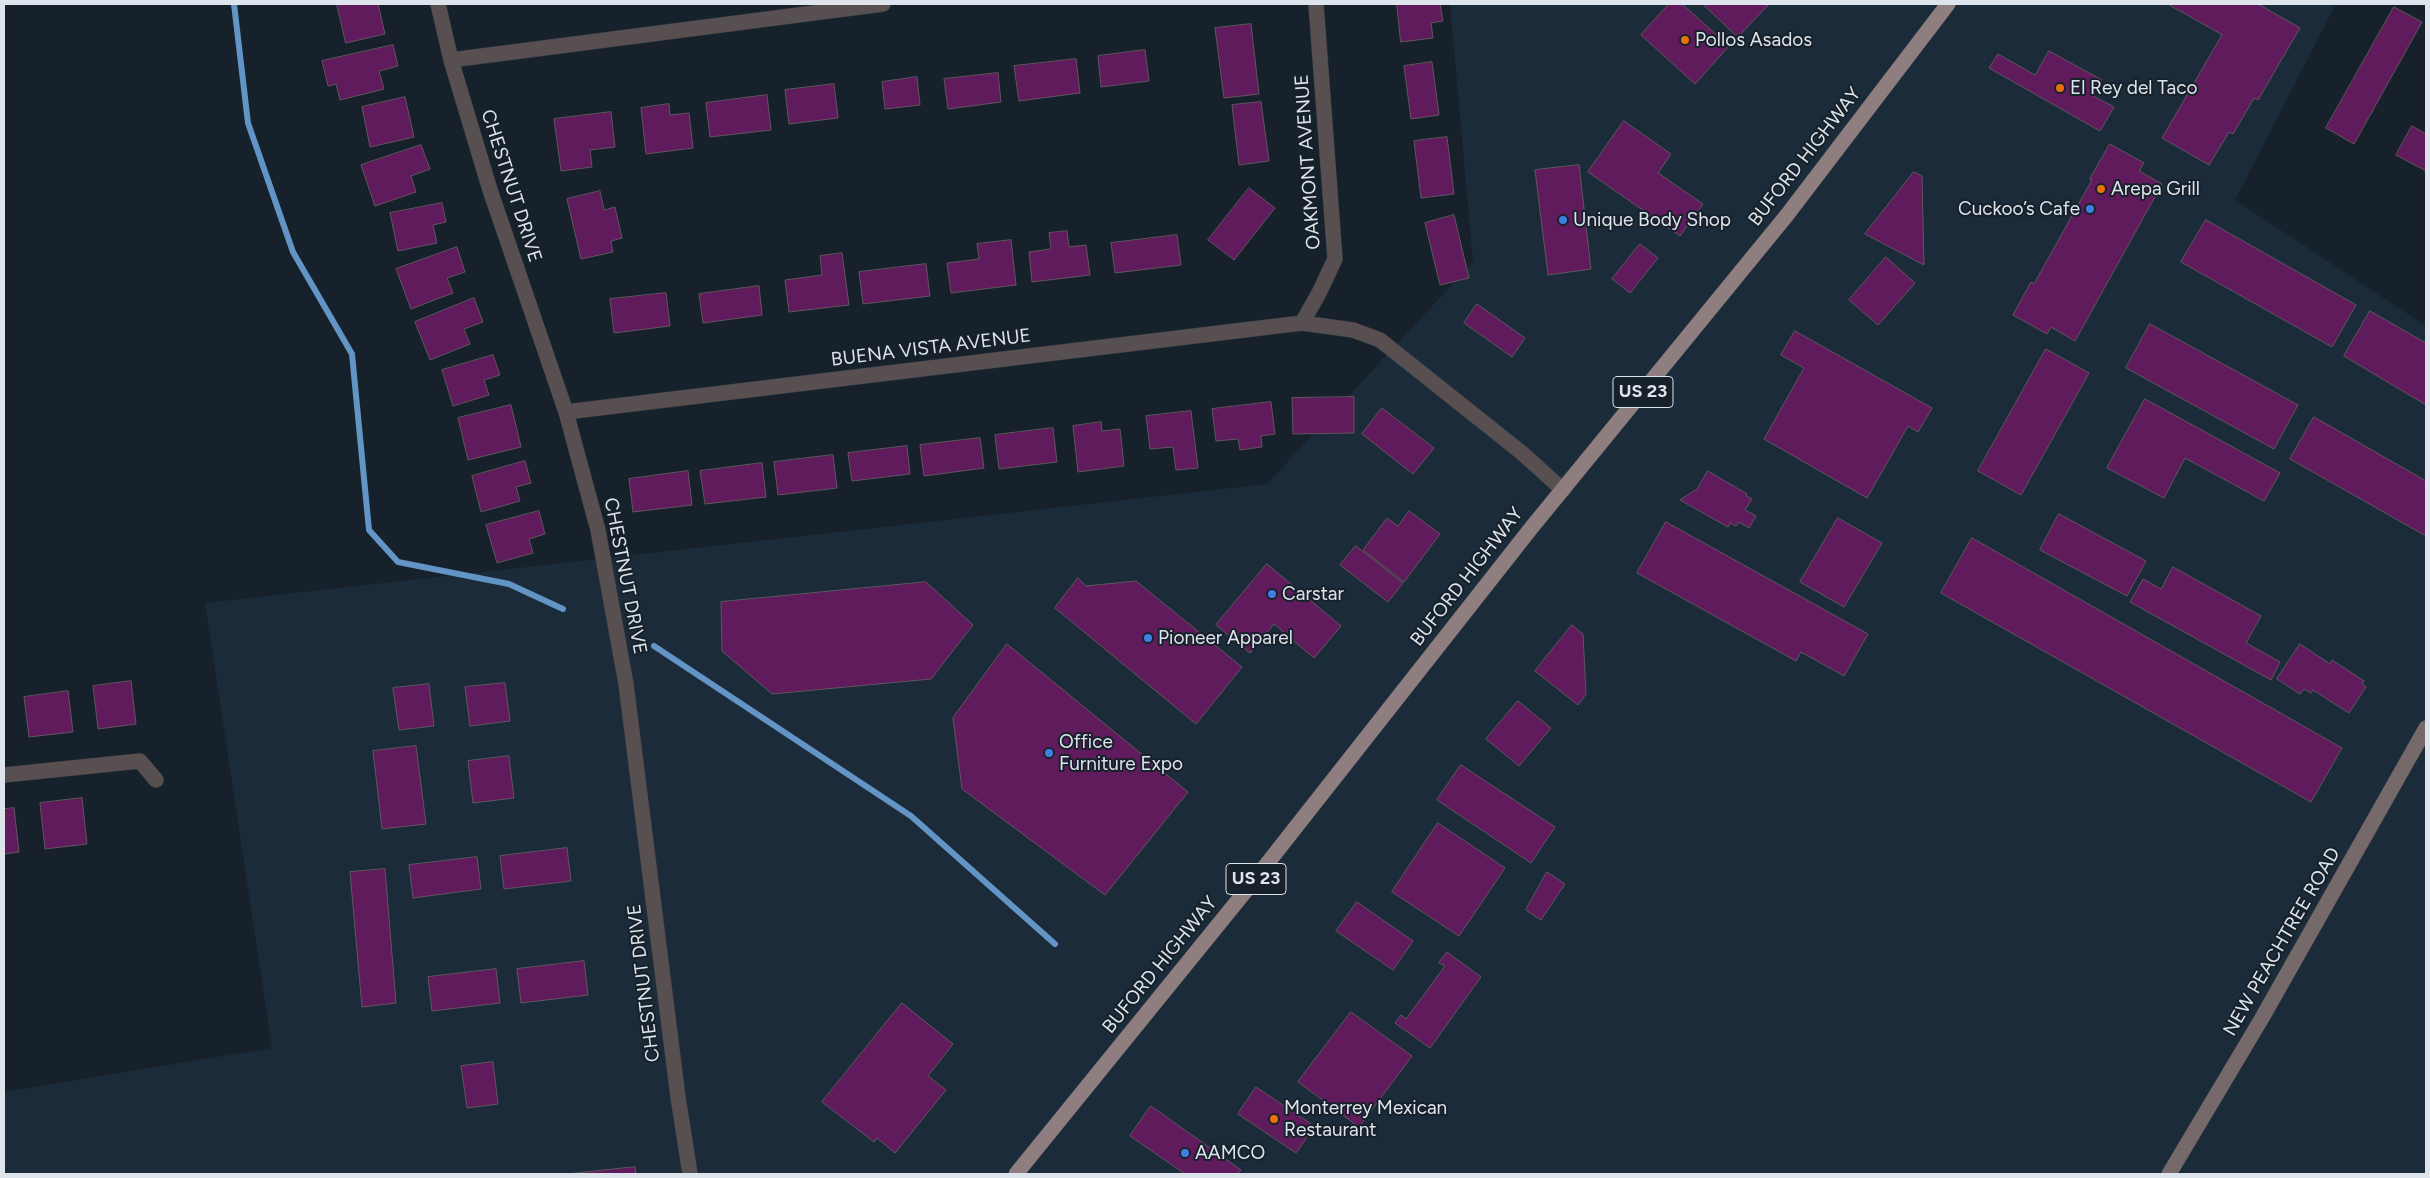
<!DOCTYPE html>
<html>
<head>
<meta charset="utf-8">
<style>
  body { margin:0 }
  #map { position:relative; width:2430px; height:1178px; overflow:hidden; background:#17212b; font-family:Figtree,sans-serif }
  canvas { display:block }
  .frame { position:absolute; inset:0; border:5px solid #dde4eb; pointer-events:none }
</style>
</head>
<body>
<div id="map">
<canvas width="2430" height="1178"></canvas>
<div class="frame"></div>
</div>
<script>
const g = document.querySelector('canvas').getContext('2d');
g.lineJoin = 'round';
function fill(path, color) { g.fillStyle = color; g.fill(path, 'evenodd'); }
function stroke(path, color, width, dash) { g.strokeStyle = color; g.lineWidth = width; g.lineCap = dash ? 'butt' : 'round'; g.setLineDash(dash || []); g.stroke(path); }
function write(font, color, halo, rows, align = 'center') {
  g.font = font + ' Figtree,sans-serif'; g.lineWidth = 4; g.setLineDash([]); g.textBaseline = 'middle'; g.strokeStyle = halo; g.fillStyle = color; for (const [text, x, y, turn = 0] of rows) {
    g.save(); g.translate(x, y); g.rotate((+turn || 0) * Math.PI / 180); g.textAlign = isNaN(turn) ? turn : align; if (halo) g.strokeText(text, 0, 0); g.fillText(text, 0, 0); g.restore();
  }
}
const built = new Path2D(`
  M 1450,4 L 2336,4 L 2235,200 L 2426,326 L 2426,1174 L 4,1174 L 4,1092 L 272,1048 L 205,603 L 1267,484 L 1473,262 Z`);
const stream = new Path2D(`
  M 234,4 L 248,123 L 293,252 L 352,354 L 369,530 L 398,562 L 509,584 L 563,609
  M 654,646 L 911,816 L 1055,944`);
const building = new Path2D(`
  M 337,4 L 378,4 L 385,34 L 346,43 Z
  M 1397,4 L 1440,4 L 1443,21 L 1431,23 L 1433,38 L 1401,42 Z
  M 1669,4 L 1682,4 L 1729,46 L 1695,84 L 1641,35 Z
  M 1703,4 L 1769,4 L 1738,37 Z
  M 2168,4 L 2258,4 L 2300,28 L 2258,100 L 2254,98 L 2233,134 L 2229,132 L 2209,165 L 2162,138 L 2222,35 Z
  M 2394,7 L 2422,22 L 2354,144 L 2326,128 Z
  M 1251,24 L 1259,94 L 1224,98 L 1215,28 Z
  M 393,45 L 398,66 L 379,71 L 384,89 L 340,100 L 336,84 L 328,86 L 322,61 Z
  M 1145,50 L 1149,81 L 1101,87 L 1098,56 Z
  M 2049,51 L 2102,80 L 2093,96 L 2114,107 L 2100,131 L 1989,68 L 1998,54 L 2035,75 Z
  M 1076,59 L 1080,93 L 1019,101 L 1014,66 Z
  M 1432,62 L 1439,115 L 1411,119 L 1404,66 Z
  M 998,73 L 1001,102 L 948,109 L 944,79 Z
  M 917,77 L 920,105 L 885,109 L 882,82 Z
  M 834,84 L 838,118 L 789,124 L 785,90 Z
  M 767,95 L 771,130 L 710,137 L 706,103 Z
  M 405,97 L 414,137 L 370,147 L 362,107 Z
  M 1261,102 L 1269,161 L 1239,165 L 1232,105 Z
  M 669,104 L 670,115 L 689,113 L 693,148 L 646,154 L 641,108 Z
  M 611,112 L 615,147 L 590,150 L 592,167 L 561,171 L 554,119 Z
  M 1624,121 L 1671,154 L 1658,173 L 1703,204 L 1680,236 L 1588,172 Z
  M 2412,126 L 2426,134 L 2426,171 L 2396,155 Z
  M 1447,137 L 1454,194 L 1421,198 L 1414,141 Z
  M 2110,144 L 2144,163 L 2139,171 L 2162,184 L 2075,341 L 2051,327 L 2047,334 L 2013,315 L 2031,282 L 2034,284 L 2092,180 L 2090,179 Z
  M 421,145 L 430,169 L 411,176 L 416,192 L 375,206 L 361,165 Z
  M 1579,165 L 1591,269 L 1548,275 L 1535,170 Z
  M 1914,172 L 1922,176 L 1924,265 L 1865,234 Z
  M 1249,188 L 1275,208 L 1234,260 L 1208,240 Z
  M 600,191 L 604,210 L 615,207 L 622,238 L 611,241 L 613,252 L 581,259 L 567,199 Z
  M 442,203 L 446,222 L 433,225 L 437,243 L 398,251 L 390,213 Z
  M 1454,215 L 1469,278 L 1440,285 L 1425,223 Z
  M 2206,220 L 2356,305 L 2332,347 L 2181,262 Z
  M 1067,231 L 1069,247 L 1086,245 L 1090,275 L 1032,282 L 1029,252 L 1051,249 L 1049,233 Z
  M 1177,235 L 1181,265 L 1115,273 L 1111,243 Z
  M 1011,240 L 1016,285 L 951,293 L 947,263 L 979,259 L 977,244 Z
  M 1640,244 L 1658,258 L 1630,293 L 1612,279 Z
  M 457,247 L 465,272 L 447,278 L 453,293 L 411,309 L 396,269 Z
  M 842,253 L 849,305 L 789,312 L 785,280 L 822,275 L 820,256 Z
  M 1886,257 L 1915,283 L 1878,325 L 1849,300 Z
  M 926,264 L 930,296 L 863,304 L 859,272 Z
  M 759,286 L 762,315 L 703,323 L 699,294 Z
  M 666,293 L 670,326 L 614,333 L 610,299 Z
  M 474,298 L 483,322 L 464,329 L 470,344 L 430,360 L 415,322 Z
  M 1477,304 L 1525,338 L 1512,357 L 1464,323 Z
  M 2370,311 L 2426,343 L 2426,405 L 2344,356 Z
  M 2150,324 L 2298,405 L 2274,449 L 2126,368 Z
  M 1795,331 L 1932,408 L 1918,432 L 1908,426 L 1867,498 L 1764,439 L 1804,368 L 1781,355 Z
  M 2046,349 L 2089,373 L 2021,495 L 1978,471 Z
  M 493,355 L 500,375 L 484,380 L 489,395 L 453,406 L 442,370 Z
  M 1354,397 L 1354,433 L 1293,434 L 1292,398 Z
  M 2145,399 L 2280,473 L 2264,501 L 2185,458 L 2164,498 L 2107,468 Z
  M 1271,402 L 1275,434 L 1261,436 L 1262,447 L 1240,450 L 1238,439 L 1216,441 L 1212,409 Z
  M 511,405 L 521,447 L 468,460 L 458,418 Z
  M 1382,408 L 1434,448 L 1413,474 L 1362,434 Z
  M 1191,411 L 1198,468 L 1176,470 L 1173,447 L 1150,449 L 1146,416 Z
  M 2314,417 L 2426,481 L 2426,536 L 2290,459 Z
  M 1101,422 L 1102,431 L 1120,429 L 1124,466 L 1078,472 L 1073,426 Z
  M 1053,428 L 1057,462 L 999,469 L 995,435 Z
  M 980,438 L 984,468 L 924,476 L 920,445 Z
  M 907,446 L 910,474 L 852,481 L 848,453 Z
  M 833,455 L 837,488 L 778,495 L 774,462 Z
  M 525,461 L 531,483 L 516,487 L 520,501 L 481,512 L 472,476 Z
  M 762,463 L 766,497 L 705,504 L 700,471 Z
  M 688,471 L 692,505 L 633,512 L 629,479 Z
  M 1708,471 L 1747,494 L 1746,496 L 1752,499 L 1745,510 L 1756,516 L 1749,528 L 1739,522 L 1736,526 L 1730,523 L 1728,527 L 1680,500 L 1697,489 Z
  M 539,511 L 545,534 L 529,539 L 533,553 L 497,563 L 486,525 Z
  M 1409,511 L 1440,534 L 1404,582 L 1363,550 L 1387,518 L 1398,526 Z
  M 2059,514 L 2146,561 L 2127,596 L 2040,550 Z
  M 1838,518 L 1882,543 L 1844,607 L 1800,582 Z
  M 1666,522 L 1868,634 L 1844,676 L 1801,652 L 1796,661 L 1637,573 Z
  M 1972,538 L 2342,748 L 2311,802 L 1941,593 Z
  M 1356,546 L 1403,583 L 1388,602 L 1340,565 Z
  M 1267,564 L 1341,626 L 1314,658 L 1274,624 L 1250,653 L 1216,625 Z
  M 2173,567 L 2261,616 L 2246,643 L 2280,662 L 2271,680 L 2130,602 L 2143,579 L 2161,589 Z
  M 1078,578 L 1086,586 L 1136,581 L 1242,667 L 1196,724 L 1055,608 Z
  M 926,582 L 973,625 L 931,679 L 772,694 L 722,651 L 721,602 Z
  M 1572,625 L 1583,634 L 1586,694 L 1578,705 L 1535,671 Z
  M 1007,644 L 1188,792 L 1105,895 L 962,789 L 953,718 Z
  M 2300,644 L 2330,664 L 2332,660 L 2364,681 L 2362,684 L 2366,687 L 2349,713 L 2313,690 L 2311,693 L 2304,689 L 2300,694 L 2277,679 Z
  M 131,681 L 136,724 L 98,729 L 93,686 Z
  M 505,683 L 510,721 L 470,726 L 465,687 Z
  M 429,684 L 434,726 L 399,730 L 393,688 Z
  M 68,691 L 73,732 L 29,737 L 24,697 Z
  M 1518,701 L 1551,728 L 1519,766 L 1486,739 Z
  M 416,746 L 426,824 L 382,829 L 373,751 Z
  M 509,756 L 514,798 L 473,803 L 468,761 Z
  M 1461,765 L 1555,827 L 1531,863 L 1437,800 Z
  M 82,798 L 87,844 L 45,849 L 40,803 Z
  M 14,808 L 19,852 L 4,854 L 4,809 Z
  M 1438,823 L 1505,868 L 1459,936 L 1392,892 Z
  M 567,848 L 571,881 L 504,889 L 500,856 Z
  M 477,857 L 481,889 L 413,898 L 409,865 Z
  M 385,869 L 396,1003 L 362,1007 L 350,872 Z
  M 1547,872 L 1565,884 L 1541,920 L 1526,910 Z
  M 1357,902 L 1413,941 L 1393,970 L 1336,931 Z
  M 1447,952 L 1481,977 L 1430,1048 L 1395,1023 L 1401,1015 L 1406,1019 L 1445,966 L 1439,963 Z
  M 584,961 L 588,995 L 521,1003 L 517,969 Z
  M 496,969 L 500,1003 L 432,1011 L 428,977 Z
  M 902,1003 L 953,1044 L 928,1076 L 946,1090 L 895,1153 L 877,1138 L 874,1142 L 822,1102 Z
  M 1351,1012 L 1412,1056 L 1359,1127 L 1298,1082 Z
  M 493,1062 L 498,1104 L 467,1108 L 461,1066 Z
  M 1256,1087 L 1311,1124 L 1307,1130 L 1310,1133 L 1296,1153 L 1238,1114 Z
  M 1151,1106 L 1241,1170 L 1237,1174 L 1185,1174 L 1130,1136 Z
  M 635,1167 L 636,1174 L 567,1174 Z`);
const street = new Path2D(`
  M 438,4 L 451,60 L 490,190 L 566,412 L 598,530 L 626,684 L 678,1097 L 690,1174
  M 451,60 L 883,4
  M 1302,323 L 1319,293 L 1335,259 L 1316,4
  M 566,412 L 1302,323 L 1353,330 L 1380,340 L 1522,453 L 1563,490
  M 4,775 L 140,761 L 156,780`);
const secondary = new Path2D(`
  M 2169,1174 L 2262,1018 L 2426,728`);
const primary = new Path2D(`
  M 1016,1174 L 1244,893 L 1532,527 L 1787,215 L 1948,4`);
const markers = [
  [1685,40,5,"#e8710a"],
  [2060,88,5,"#e8710a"],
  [2101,189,5,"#e8710a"],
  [2090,209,5,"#3f7fe0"],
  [1563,220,5,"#3f7fe0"],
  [1272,594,5,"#3f7fe0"],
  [1148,638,5,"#3f7fe0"],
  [1049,753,5,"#3f7fe0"],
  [1274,1119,5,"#e8710a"],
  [1185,1153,5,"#3f7fe0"]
];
const shields = [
  [1643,392,60],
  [1256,879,60]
];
const shieldNames = [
  ["US 23",1643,392],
  ["US 23",1256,879]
];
const poiNames = [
  ["Pollos Asados",1695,40],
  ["El Rey del Taco",2070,88],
  ["Arepa Grill",2111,189],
  ["Cuckoo’s Cafe",2080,209,"right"],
  ["Unique Body Shop",1573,220],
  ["Carstar",1282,594],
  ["Pioneer Apparel",1158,638],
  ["Office",1059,742],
  ["Furniture Expo",1059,764],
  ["Monterrey Mexican",1284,1108],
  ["Restaurant",1284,1130],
  ["AAMCO",1195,1153]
];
const streetNames = [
  ["BUFORD HIGHWAY",1805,157,-52],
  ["OAKMONT AVENUE",1308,162,-94],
  ["CHESTNUT DRIVE",511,186,72],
  ["BUENA VISTA AVENUE",931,348,-7],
  ["CHESTNUT DRIVE",625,576,79],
  ["BUFORD HIGHWAY",1467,577,-52],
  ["NEW PEACHTREE ROAD",2282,942,-60],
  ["BUFORD HIGHWAY",1160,965,-51],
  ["CHESTNUT DRIVE",644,983,-97]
];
fill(built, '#1c2b39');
stroke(stream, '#6394c6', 6);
fill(building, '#5f1b5b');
stroke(building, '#625560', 1);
stroke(street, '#333c46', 16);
stroke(secondary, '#333c46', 16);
stroke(primary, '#333c46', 16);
stroke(street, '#574f50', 15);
stroke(secondary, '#76696a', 15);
stroke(primary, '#8e7e7f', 15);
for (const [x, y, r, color] of markers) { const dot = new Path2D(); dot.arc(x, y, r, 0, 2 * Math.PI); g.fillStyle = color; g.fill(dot); stroke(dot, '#17212b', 2); }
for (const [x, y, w] of shields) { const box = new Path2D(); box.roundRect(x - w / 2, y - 15.5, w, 31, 4); g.fillStyle = '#17212b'; g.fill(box); stroke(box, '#dde4eb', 1); }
write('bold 18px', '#dde4eb', null, shieldNames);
write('19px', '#dde4eb', '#17212b', poiNames, 'left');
write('19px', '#dde4eb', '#17212b', streetNames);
</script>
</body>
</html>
